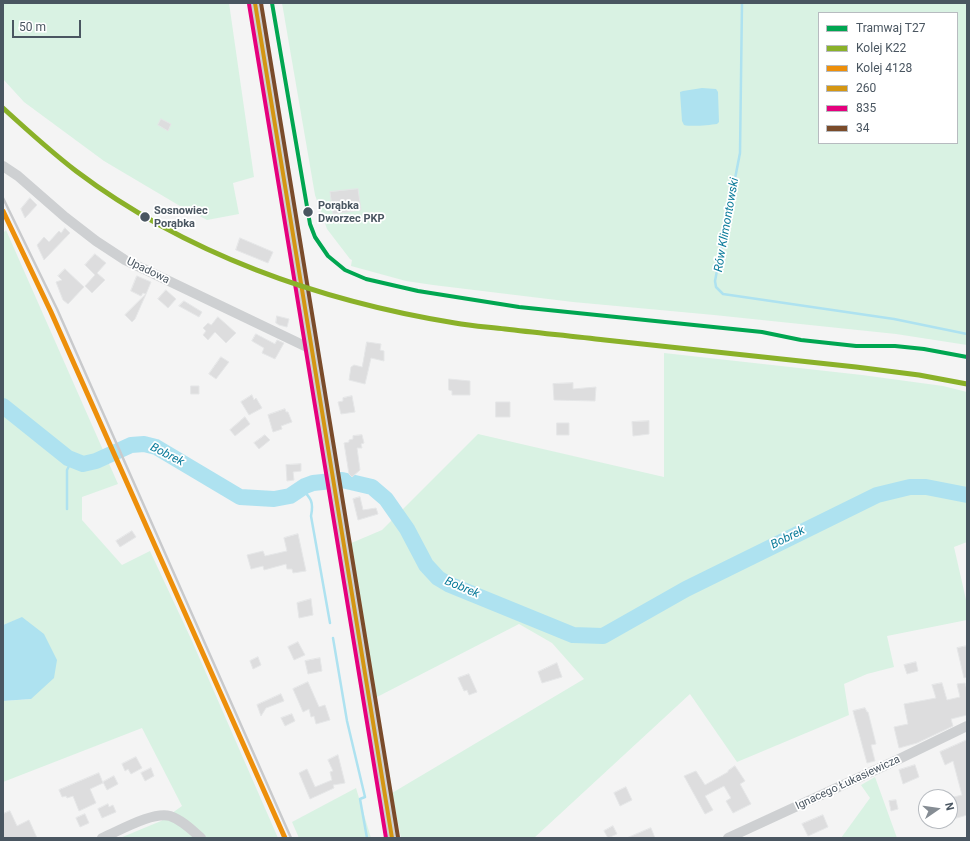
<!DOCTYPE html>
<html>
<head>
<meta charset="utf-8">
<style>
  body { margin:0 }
  #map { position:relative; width:970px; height:841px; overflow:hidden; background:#f4f4f4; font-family:Roboto,sans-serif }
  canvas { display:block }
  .frame { position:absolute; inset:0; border:4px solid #4a5661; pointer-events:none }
  .legend { position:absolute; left:818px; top:12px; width:140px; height:132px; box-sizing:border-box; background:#fff; border:1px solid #b7bbc0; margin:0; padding:5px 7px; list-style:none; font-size:12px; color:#4a5661 }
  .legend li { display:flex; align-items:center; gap:8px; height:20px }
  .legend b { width:20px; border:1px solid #b7bbc0 }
  .north { position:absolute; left:918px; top:789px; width:40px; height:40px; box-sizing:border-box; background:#fff; border:1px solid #b7bbc0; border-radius:50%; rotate:77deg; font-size:11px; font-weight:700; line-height:16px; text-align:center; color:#4a5661 }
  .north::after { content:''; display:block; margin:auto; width:14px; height:18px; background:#868d94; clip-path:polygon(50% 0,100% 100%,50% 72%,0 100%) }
  .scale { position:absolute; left:12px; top:20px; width:69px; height:18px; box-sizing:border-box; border:2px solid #4a5661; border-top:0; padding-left:5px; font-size:12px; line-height:14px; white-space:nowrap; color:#4a5661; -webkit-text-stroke:3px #fff; paint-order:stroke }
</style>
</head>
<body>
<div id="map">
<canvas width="970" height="841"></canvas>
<div class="frame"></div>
<ul class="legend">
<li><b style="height:5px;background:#00a651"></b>Tramwaj T27</li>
<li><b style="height:5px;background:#8ab129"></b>Kolej K22</li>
<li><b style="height:5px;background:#ed8f0a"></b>Kolej 4128</li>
<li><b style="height:5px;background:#d49613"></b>260</li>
<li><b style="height:5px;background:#e5007d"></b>835</li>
<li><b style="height:5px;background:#7a4b2a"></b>34</li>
</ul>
<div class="north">N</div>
<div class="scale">50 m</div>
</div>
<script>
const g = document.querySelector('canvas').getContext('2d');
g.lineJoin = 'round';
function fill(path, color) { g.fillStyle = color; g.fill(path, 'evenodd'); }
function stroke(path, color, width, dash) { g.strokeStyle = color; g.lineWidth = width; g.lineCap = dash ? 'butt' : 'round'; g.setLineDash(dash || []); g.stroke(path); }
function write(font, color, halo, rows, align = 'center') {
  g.font = font + ' Roboto,sans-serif'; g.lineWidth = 3.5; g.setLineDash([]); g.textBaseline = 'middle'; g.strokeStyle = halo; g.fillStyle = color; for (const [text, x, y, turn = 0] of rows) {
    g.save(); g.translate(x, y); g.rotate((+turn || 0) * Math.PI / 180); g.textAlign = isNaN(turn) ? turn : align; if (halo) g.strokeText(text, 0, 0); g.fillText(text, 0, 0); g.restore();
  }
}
const green = new Path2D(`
  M 3,3 L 229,3 L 254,177 L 233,183 L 239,214 L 207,220 L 180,206 L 104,161 L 24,102 L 3,79 Z
  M 282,3 L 967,3 L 967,345 L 896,334 L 714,315 L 573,302 L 433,285 L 406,281 L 351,266 L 352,260 L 350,259 L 327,229 L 315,195 ZM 819,13 L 957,13 L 957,143 L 819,143 Z
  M 6,230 L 118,484 L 82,497 L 82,520 L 122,565 L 150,551 L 192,641 L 278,838 L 120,838 L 161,821 L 182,806 L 142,728 L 3,782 L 3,701 L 31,699 L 22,618 L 3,625 L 3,233 Z
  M 664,353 L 862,375 L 943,386 L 967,392 L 967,542 L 954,547 L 967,604 L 967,620 L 887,636 L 894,667 L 867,674 L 844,684 L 849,715 L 737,762 L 690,694 L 534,838 L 401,838 L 392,793 L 584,679 L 552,643 L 519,624 L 375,698 L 349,544 L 382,530 L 478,434 L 664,477 Z
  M 875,777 L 897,838 L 841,838 L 870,798 L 861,785 Z
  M 356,788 L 371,838 L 299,838 L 292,822 Z`);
const water = new Path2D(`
  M 702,88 L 716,89 L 718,92 L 719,122 L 717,124 C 709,125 692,127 684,125 L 682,121 L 680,92 L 683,91 Z
  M 22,617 L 44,634 L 57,660 L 54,678 L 31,699 L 3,701 L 3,625 Z`);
const stream = new Path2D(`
  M 742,3 L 740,153 L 715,281 L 716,287 L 723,294 L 894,319 L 967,334
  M 301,488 C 311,498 314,502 311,516 L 330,623
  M 67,509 L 67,470 L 72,460
  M 333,638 L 347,721 L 365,797 L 360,799 L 367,838`);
const river = new Path2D(`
  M 3,406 L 68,458 L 83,464 L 96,461 L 131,445 L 144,444 L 156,447 L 240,497 L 274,499 L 290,496 L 305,486 L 313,483 L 342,480 L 372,487 L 386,499 L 407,529 L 426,565 L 438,578 L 448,584 L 573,635 L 603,636 L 686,589 L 877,495 L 910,487 L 926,487 L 967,495`);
const building = new Path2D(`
  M 161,119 L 171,124 L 168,131 L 158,125 Z
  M 358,189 L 361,210 L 333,214 L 330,192 Z
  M 30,198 L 37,205 L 25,218 L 21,209 Z
  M 65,228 L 70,233 L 44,260 L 37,245 L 44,237 L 49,242 L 59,231 L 61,233 Z
  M 240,238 L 273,252 L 268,263 L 236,250 Z
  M 95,254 L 106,263 L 97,273 L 105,280 L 92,293 L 85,286 L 95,275 L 85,265 Z
  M 65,269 L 84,287 L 68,304 L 63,300 L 56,282 L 62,280 L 58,276 Z
  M 137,276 L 151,282 L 146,294 L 143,293 L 141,296 L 131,291 Z
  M 166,290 L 176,299 L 168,308 L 158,299 Z
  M 146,294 L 135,319 L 132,322 L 125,315 Z
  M 184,301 L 202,312 L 199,317 L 179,306 Z
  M 277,316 L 289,319 L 287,327 L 279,325 L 276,323 Z
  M 218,317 L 236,333 L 226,343 L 215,332 L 208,340 L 203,335 L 206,331 L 203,328 L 208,323 L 211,325 Z
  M 256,334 L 275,344 L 277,340 L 284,343 L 275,359 L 262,353 L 264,348 L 252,341 Z
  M 367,342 L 381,344 L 380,350 L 384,351 L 384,361 L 371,358 L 365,384 L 349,380 L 351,367 L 354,365 L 362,367 Z
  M 221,357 L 229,362 L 216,379 L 209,374 Z
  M 449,379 L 470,381 L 470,395 L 452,395 L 452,391 L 449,390 Z
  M 573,383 L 573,389 L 596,387 L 595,401 L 554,400 L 553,384 Z
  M 191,386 L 199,386 L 199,394 L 191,394 Z
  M 252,395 L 254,400 L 256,398 L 262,408 L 249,415 L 241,402 Z
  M 352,396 L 355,412 L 341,414 L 338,402 L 343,401 L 343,398 Z
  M 496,402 L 510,402 L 510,417 L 496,417 Z
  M 285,409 L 286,412 L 288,412 L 292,422 L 281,426 L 282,429 L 273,432 L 268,415 Z
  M 245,417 L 250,424 L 235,436 L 230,430 Z
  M 649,421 L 649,434 L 633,436 L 632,422 Z
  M 557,423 L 569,423 L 569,435 L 557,435 Z
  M 265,435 L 270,440 L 259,449 L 254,443 Z
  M 362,435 L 364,443 L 361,444 L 362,448 L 357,448 L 360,470 L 352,477 L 349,474 L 344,443 L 349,442 L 349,440 L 353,439 L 353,436 Z
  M 301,464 L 301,471 L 293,472 L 294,480 L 287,481 L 286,465 Z
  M 360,497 L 363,510 L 376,508 L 378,514 L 358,520 L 353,499 Z
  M 132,531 L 136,537 L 120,547 L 116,541 Z
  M 298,534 L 306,571 L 293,573 L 292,569 L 287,569 L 286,564 L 264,570 L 263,566 L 251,569 L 247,555 L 263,551 L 265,556 L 287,551 L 284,538 Z
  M 311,599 L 313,615 L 299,618 L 297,603 Z
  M 298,642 L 305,655 L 294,660 L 288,647 Z
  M 967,646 L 967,677 L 964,678 L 957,648 Z
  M 258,657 L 261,665 L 253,669 L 250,661 Z
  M 320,658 L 322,671 L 308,674 L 305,661 Z
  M 916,662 L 918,671 L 907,674 L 904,665 Z
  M 557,663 L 562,677 L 542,683 L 538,672 Z
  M 469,674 L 477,692 L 469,695 L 467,690 L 464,691 L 458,678 Z
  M 308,682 L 319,707 L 325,705 L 330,720 L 316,724 L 314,716 L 311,717 L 309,709 L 303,712 L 293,689 Z
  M 942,683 L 947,700 L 960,697 L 957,684 L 965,683 L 967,690 L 967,715 L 951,719 L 953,726 L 917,743 L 899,748 L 894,727 L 908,724 L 904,704 L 936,698 L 932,685 Z
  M 281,694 L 284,701 L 266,708 L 261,716 L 257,705 Z
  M 865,708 L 867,712 L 868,712 L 876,744 L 871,745 L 875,761 L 867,763 L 853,711 Z
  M 292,714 L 295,721 L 285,726 L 281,718 Z
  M 967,740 L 967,815 L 950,820 L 950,798 L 962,795 L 953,761 L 945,765 L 940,752 Z
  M 338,755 L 345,783 L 333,785 L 334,788 L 310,799 L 299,773 L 307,769 L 315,787 L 332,780 L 330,772 L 333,771 L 328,760 Z
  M 136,757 L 142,768 L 131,774 L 128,769 L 125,771 L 122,764 Z
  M 915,765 L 919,777 L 903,784 L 899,770 Z
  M 735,766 L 745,781 L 740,784 L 751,804 L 733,813 L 726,801 L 731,798 L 724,786 L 705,796 L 713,810 L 705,814 L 684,776 L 696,771 L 705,785 L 728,772 L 728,771 Z
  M 151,768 L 154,776 L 145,781 L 141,773 Z
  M 99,773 L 103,783 L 90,789 L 96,803 L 79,811 L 73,796 L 67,798 L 66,796 L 62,797 L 59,790 Z
  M 114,776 L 118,784 L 107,790 L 103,782 Z
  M 626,787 L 632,800 L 620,806 L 614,793 Z
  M 896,800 L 898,809 L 891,811 L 889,801 Z
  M 108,804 L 109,807 L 113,805 L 116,812 L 102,818 L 98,809 Z
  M 10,811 L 17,826 L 29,820 L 37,838 L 3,838 L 3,814 Z
  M 85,814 L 89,823 L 80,827 L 76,818 Z
  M 823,815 L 828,827 L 808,836 L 802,824 Z
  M 613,826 L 617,834 L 608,838 L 604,831 Z
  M 651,828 L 655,838 L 627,838 Z`);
const minor = new Path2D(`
  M 3,166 L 18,176 L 65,217 L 96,241 L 125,260 L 311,349
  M 102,838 C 119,831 153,811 170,816 C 182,820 192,830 201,838
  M 728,838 L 897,760 L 967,726`);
const tertiary = new Path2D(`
  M 255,3 L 295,241 L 370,710 L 392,838`);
const rail = new Path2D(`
  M 3,198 L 57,309 L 291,838`);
const bus1 = new Path2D(`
  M 255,3 L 392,838`);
const bus2 = new Path2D(`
  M 249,4 L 386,838`);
const bus3 = new Path2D(`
  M 261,3 L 398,837`);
const rail1 = new Path2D(`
  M 3,108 C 27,130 50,151 76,171 C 186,254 320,301 455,323 C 471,326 488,327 505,329 C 538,333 572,336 605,340 C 689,349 772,358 856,367 L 919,375 L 967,384`);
const rail2 = new Path2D(`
  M 3,211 L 51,312 L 285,838`);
const tram1 = new Path2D(`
  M 272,3 L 310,224 L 315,237 L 328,256 L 345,270 L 366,279 L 418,291 L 519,307 L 762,332 L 801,340 L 856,346 L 895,346 L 924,349 L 967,357`);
const markers = [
  [308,212,5.5,"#4a5661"],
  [145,217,5.5,"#4a5661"]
];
const stopNames = [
  ["Porąbka",318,206],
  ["Dworzec PKP",318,219],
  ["Sosnowiec",154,211],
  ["Porąbka",154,224]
];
const streetNames = [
  ["Upadowa",148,271,26],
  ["Ignacego Łukasiewicza",848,783,-25]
];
const waterNames = [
  ["Rów Klimontowski",727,225,-80],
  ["Bobrek",167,455,27],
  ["Bobrek",788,538,-26],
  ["Bobrek",462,588,23]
];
fill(green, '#d9f2e3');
fill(water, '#aee2f0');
stroke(stream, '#aee2f0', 2.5);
stroke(river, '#aee2f0', 16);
fill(building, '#ddddde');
stroke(building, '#e5e6e7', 1);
stroke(minor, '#ced0d2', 10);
stroke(tertiary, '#ced0d2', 13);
stroke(rail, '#c9cacc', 2.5);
stroke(bus1, '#d49613', 4);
stroke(bus2, '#e5007d', 4);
stroke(bus3, '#7a4b2a', 4);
stroke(rail1, '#8ab129', 5);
stroke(rail2, '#ed8f0a', 5);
stroke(tram1, '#00a651', 4);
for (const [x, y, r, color] of markers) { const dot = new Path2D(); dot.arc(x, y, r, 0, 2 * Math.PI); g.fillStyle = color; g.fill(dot); stroke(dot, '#fff', 1.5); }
write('bold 11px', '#4a5661', '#fff', stopNames, 'left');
write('11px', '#4a5661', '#fff', streetNames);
write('italic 12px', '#0c7c9b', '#fff', waterNames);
</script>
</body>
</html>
